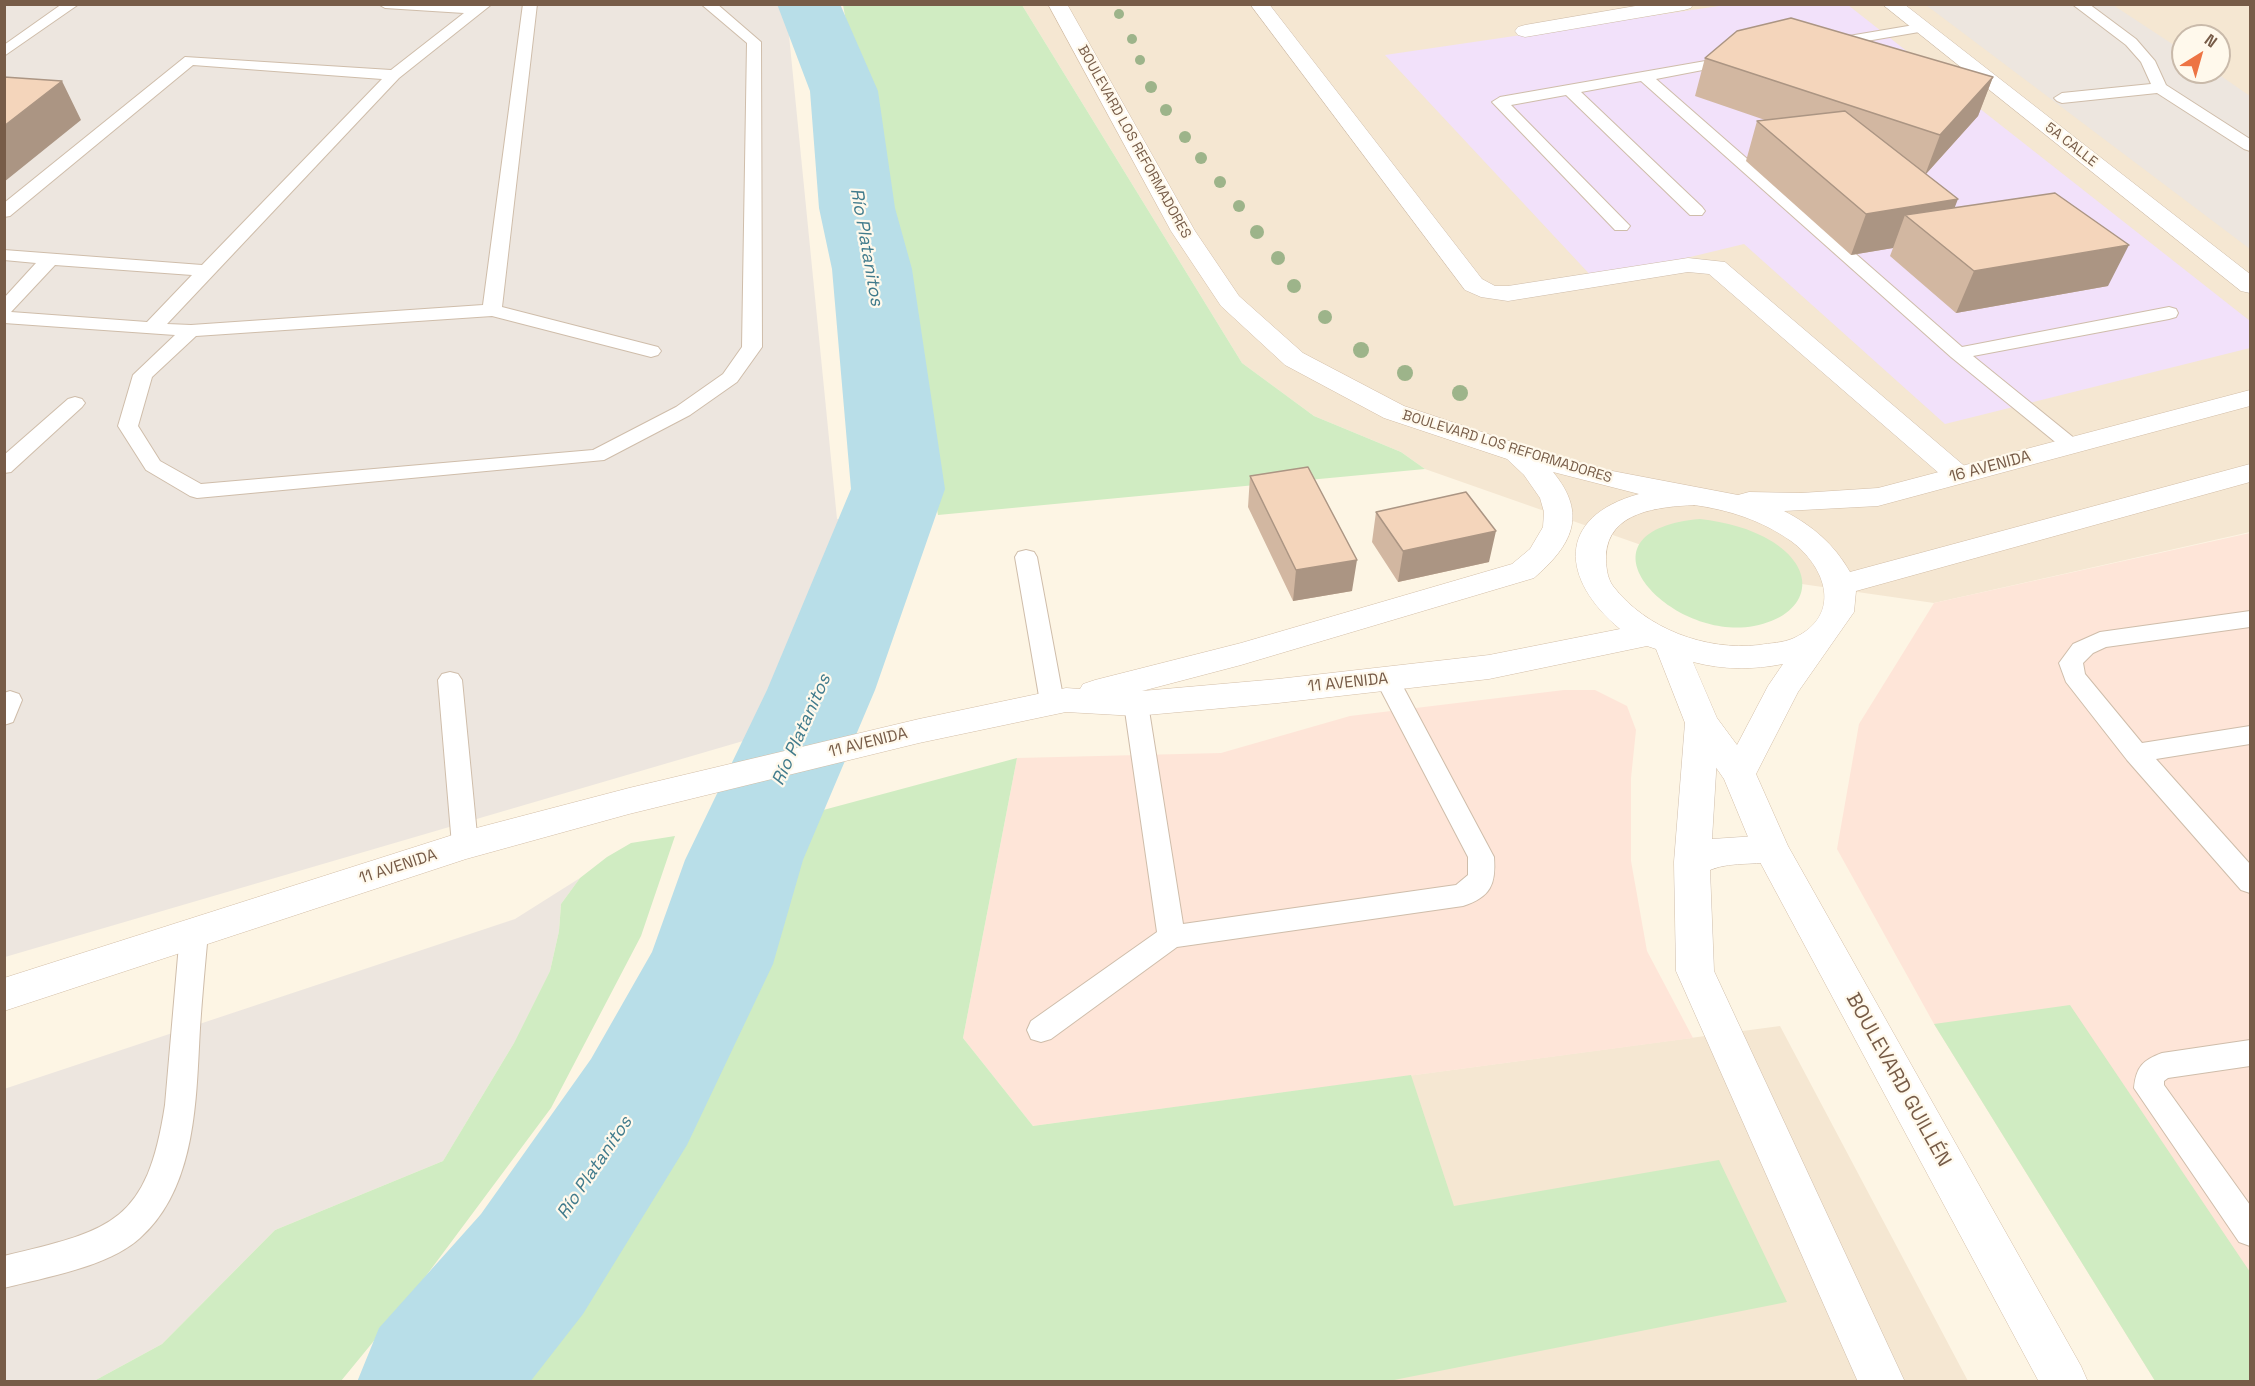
<!DOCTYPE html>
<html>
<head>
<meta charset="utf-8">
<style>
  body { margin:0 }
  #map { position:relative; width:2255px; height:1386px; overflow:hidden; background:#fdf5e4; font-family:"Space Grotesk",sans-serif }
  canvas { display:block }
  .frame { position:absolute; inset:0; border:6px solid #775c48; pointer-events:none }
  .north { position:absolute; left:2171px; top:24px; width:60px; height:60px; box-sizing:border-box; background:#fff9ec; border:2px solid #c9baaa; border-radius:50%; rotate:37deg; font-size:16px; font-weight:700; line-height:24px; text-align:center; color:#775c48 }
  .north::after { content:''; display:block; margin:auto; width:21px; height:27px; background:#ed7444; clip-path:polygon(50% 0,100% 100%,50% 72%,0 100%) }
</style>
</head>
<body>
<div id="map">
<canvas width="2255" height="1386"></canvas>
<div class="frame"></div>
<div class="north">N</div>
</div>
<script>
const g = document.querySelector('canvas').getContext('2d');
g.lineJoin = 'round';
function fill(path, color) { g.fillStyle = color; g.fill(path, 'evenodd'); }
function stroke(path, color, width, dash) { g.strokeStyle = color; g.lineWidth = width; g.lineCap = dash ? 'butt' : 'round'; g.setLineDash(dash || []); g.stroke(path); }
function write(font, color, halo, rows, align = 'center') {
  g.font = font + ' "Space Grotesk",sans-serif'; g.lineWidth = 4.5; g.setLineDash([]); g.textBaseline = 'middle'; g.strokeStyle = halo; g.fillStyle = color; for (const [text, x, y, turn = 0] of rows) {
    g.save(); g.translate(x, y); g.rotate((+turn || 0) * Math.PI / 180); g.textAlign = isNaN(turn) ? turn : align; if (halo) g.strokeText(text, 0, 0); g.fillText(text, 0, 0); g.restore();
  }
}
const residential = new Path2D(`
  M 1022,5 L 2250,5 L 2250,532 L 1934,603 L 1718,572 L 1425,469 L 1401,452 L 1314,416 L 1242,363 ZM 2183,36 L 2219,36 L 2219,72 L 2183,72 Z
  M 1780,1026 L 1968,1381 L 613,1382 L 1033,1126 Z`);
const commercial = new Path2D(`
  M 2250,533 L 2250,1381 L 2155,1381 L 1934,1024 L 1837,849 L 1859,724 L 1934,603 Z
  M 1564,690 L 1595,690 L 1627,706 L 1636,730 L 1631,778 L 1631,861 L 1647,951 L 1693,1038 L 1033,1126 L 963,1038 L 1017,758 L 1221,753 L 1350,716 Z`);
const industrial = new Path2D(`
  M 5,5 L 786,5 L 837,519 L 863,519 L 767,734 L 5,957 Z
  M 1926,5 L 2113,5 L 2183,51 L 2183,72 L 2215,72 L 2250,96 L 2250,249 Z
  M 580,878 L 561,904 L 559,931 L 550,971 L 514,1043 L 443,1161 L 275,1230 L 162,1344 L 94,1381 L 5,1381 L 4,1089 L 515,919 Z`);
const education = new Path2D(`
  M 1726,5 L 1848,5 L 2250,321 L 2250,348 L 1945,424 L 1744,244 L 1595,280 L 1385,55 Z`);
const green = new Path2D(`
  M 843,5 L 1022,5 L 1242,363 L 1314,416 L 1401,452 L 1425,469 L 938,515 Z
  M 1700,519 C 1726,522 1750,528 1773,542 C 1821,573 1807,616 1754,626 C 1670,642 1566,531 1700,519 Z
  M 1017,758 L 963,1038 L 1033,1126 L 1411,1075 L 1454,1206 L 1719,1160 L 1787,1302 L 1389,1381 L 508,1381 L 628,1228 L 737,1017 L 801,816 Z
  M 675,836 L 641,936 L 551,1108 L 414,1292 L 341,1381 L 94,1381 L 162,1344 L 275,1230 L 443,1161 L 514,1043 L 550,971 L 559,931 L 561,904 L 580,878 L 607,857 L 631,843 Z
  M 2070,1005 L 2250,1272 L 2250,1381 L 2155,1381 L 1934,1024 Z`);
const river = new Path2D(`
  M 777,4 L 840,4 L 878,91 L 895,208 L 912,269 L 945,489 L 875,690 L 803,860 L 773,964 L 687,1145 L 583,1314 L 530,1382 L 357,1382 L 379,1328 L 481,1214 L 591,1059 L 652,952 L 685,860 L 767,690 L 851,489 L 832,269 L 819,208 L 810,91 Z`);
const service = new Path2D(`
  M 62,4 L 79,4 L 4,56 L 4,45 Z
  M 378,4 L 492,4 L 399,78 L 167,324 L 191,325 L 483,305 L 523,4 L 537,4 L 502,307 L 658,347 L 661,351 L 658,355 L 651,357 L 492,316 L 196,336 L 152,377 L 138,426 L 160,461 L 201,484 L 593,450 L 676,407 L 723,374 L 742,347 L 747,43 L 701,4 L 717,4 L 761,42 L 762,347 L 737,382 L 690,415 L 604,460 L 197,498 L 190,496 L 146,470 L 118,426 L 133,375 L 175,335 L 4,323 L 4,298 L 36,263 L 4,260 L 4,250 L 202,265 L 382,79 L 193,65 L 10,216 L 4,217 L 4,203 L 185,57 L 391,70 L 464,13 L 385,8 ZM 55,265 L 192,275 L 147,322 L 11,312 Z
  M 2072,4 L 2089,4 L 2136,39 L 2155,61 L 2166,85 L 2250,139 L 2250,151 L 2244,149 L 2157,93 L 2062,103 L 2057,101 L 2054,98 L 2062,93 L 2151,84 L 2141,62 L 2126,45 Z
  M 1920,24 L 1925,25 L 1927,28 L 1925,31 L 1831,47 L 1824,43 L 1831,39 Z
  M 1734,56 L 1741,60 L 1739,63 L 1656,79 L 1962,347 L 2169,307 L 2176,309 L 2178,313 L 2176,317 L 2169,319 L 1973,356 L 2079,442 L 2082,446 L 2079,450 L 2072,452 L 2065,450 L 1951,357 L 1641,81 L 1581,92 L 1702,207 L 1705,211 L 1702,215 L 1690,215 L 1566,95 L 1511,105 L 1630,226 L 1627,230 L 1615,230 L 1492,102 L 1500,97 Z
  M 75,397 L 82,399 L 85,403 L 82,407 L 11,472 L 4,473 L 4,455 L 68,399 Z
  M 1026,550 L 1034,552 L 1037,557 L 1064,702 L 1061,708 L 1052,711 L 1043,708 L 1040,702 L 1015,557 L 1018,552 Z
  M 2250,611 L 2250,627 L 2106,647 L 2093,653 L 2083,663 L 2085,674 L 2142,743 L 2250,726 L 2250,744 L 2156,759 L 2250,864 L 2250,893 L 2241,890 L 2127,760 L 2066,682 L 2059,663 L 2073,644 L 2100,632 Z
  M 1387,671 L 1395,673 L 1399,679 L 1494,857 C 1496,884 1491,897 1463,906 L 1177,947 L 1051,1039 L 1041,1042 L 1031,1039 L 1027,1030 L 1031,1021 L 1157,932 L 1124,704 L 1127,698 L 1136,695 L 1145,698 L 1148,704 L 1183,924 L 1456,885 L 1468,875 L 1468,857 L 1375,679 L 1379,673 Z
  M 450,672 L 458,674 L 462,680 L 478,845 L 474,852 L 465,855 L 456,852 L 452,845 L 438,680 L 442,674 Z
  M 10,691 L 19,694 L 22,700 L 13,722 L 4,725 L 4,693 Z
  M 194,922 L 204,925 L 208,933 C 205,965 202,997 200,1028 C 196,1098 197,1187 140,1238 C 108,1267 46,1277 4,1288 L 4,1256 C 112,1230 147,1223 165,1105 L 180,933 L 184,925 Z
  M 2250,1040 L 2250,1066 L 2168,1078 L 2164,1081 L 2164,1085 L 2250,1205 L 2250,1246 L 2239,1242 L 2134,1088 C 2136,1067 2143,1060 2162,1053 Z`);
const minor = new Path2D(`
  M 1250,4 L 1269,4 L 1482,279 L 1495,286 L 1508,286 L 1688,258 L 1725,262 L 1968,469 L 1972,475 L 1968,481 L 1958,484 L 1948,481 L 1709,274 L 1688,272 L 1508,301 L 1481,297 L 1465,290 Z
  M 1647,4 L 1693,4 L 1691,8 L 1684,10 L 1525,37 L 1518,35 L 1515,31 L 1518,27 L 1525,25 Z
  M 1882,4 L 1904,4 L 2250,274 L 2250,293 L 2241,291 Z
  M 1702,711 L 1714,714 L 1719,723 L 1712,839 L 1771,835 L 1784,839 L 1789,849 L 1784,859 C 1760,867 1734,860 1710,870 L 1714,971 L 1905,1382 L 1858,1382 L 1676,971 L 1674,862 L 1685,723 L 1690,714 Z`);
const secondary = new Path2D(`
  M 1048,4 L 1067,4 L 1195,231 L 1239,296 L 1303,353 L 1404,406 L 1527,447 L 1607,470 L 1738,495 L 1749,492 L 1801,493 L 1878,488 L 2250,390 L 2250,406 L 1878,506 L 1784,511 C 1813,526 1834,544 1850,572 L 2250,464 L 2250,482 L 1856,591 L 1854,612 L 1798,692 L 1756,774 L 1788,846 L 2081,1366 L 2088,1382 L 2039,1382 L 1753,849 L 1724,779 L 1685,723 L 1656,649 L 1647,646 L 1489,679 L 1278,703 L 1136,716 L 1066,712 L 919,743 L 629,814 L 466,859 L 4,1011 L 4,978 L 465,831 L 629,788 L 919,719 L 1066,688 L 1080,689 L 1083,684 L 1095,680 L 1241,643 L 1512,564 L 1530,549 L 1543,527 L 1544,512 L 1540,498 L 1524,475 L 1507,459 L 1384,418 L 1285,365 L 1221,306 L 1171,231 ZM 1553,472 L 1639,494 C 1555,517 1561,580 1620,629 L 1489,655 L 1278,679 L 1142,691 L 1241,665 L 1534,578 C 1571,546 1589,515 1553,472 ZM 1694,505 C 1729,510 1761,520 1791,541 C 1826,567 1843,615 1794,638 C 1783,643 1770,643 1759,645 C 1706,651 1646,629 1613,586 C 1607,578 1606,566 1606,556 C 1608,511 1659,507 1694,505 ZM 1693,662 C 1723,670 1753,670 1783,664 L 1768,686 L 1737,745 L 1717,718 Z`);
const trees = [
  [1119,14,5],
  [1132,39,5],
  [1140,60,5],
  [1151,87,6],
  [1166,110,6],
  [1185,137,6],
  [1201,158,6],
  [1220,182,6],
  [1239,206,6],
  [1257,232,7],
  [1278,258,7],
  [1294,286,7],
  [1325,317,7],
  [1361,350,8],
  [1405,373,8],
  [1460,393,8]
];
const wall = new Path2D(`
  M 1705,58 L 1993,77 L 1978,116 L 1926,174 L 1955,208 L 2108,286 L 1956,313 L 1890,256 L 1893,248 L 1851,255 L 1746,161 L 1757,121 L 1765,120 L 1695,96 Z
  M 1250,476 L 1352,591 L 1293,601 L 1248,507 Z
  M 1376,512 L 1489,562 L 1398,582 L 1372,542 Z`);
const shadedWall = new Path2D(`
  M 1993,77 L 1978,116 L 1925,175 L 1940,135 Z
  M 62,81 L 81,120 L 4,182 L 4,126 Z
  M 1958,199 L 1942,240 L 1905,215 L 1893,248 L 1851,255 L 1866,214 Z
  M 2129,245 L 2108,286 L 1956,313 L 1974,271 Z
  M 1496,531 L 1489,562 L 1398,582 L 1403,551 Z
  M 1357,560 L 1352,591 L 1293,601 L 1296,570 Z`);
const building = new Path2D(`
  M 1791,18 L 1993,77 L 1940,135 L 1705,58 L 1737,31 Z
  M 4,77 L 62,81 L 4,126 Z
  M 1845,111 L 1958,199 L 1866,214 L 1757,121 Z
  M 2055,193 L 2129,245 L 1974,271 L 1905,215 Z
  M 1308,467 L 1357,560 L 1296,570 L 1250,476 Z
  M 1466,492 L 1496,531 L 1403,551 L 1376,512 Z`);
const farStreetnames = [
  ["BOULEVARD LOS REFORMADORES",1134,142,61],
  ["5A CALLE",2071,145,38],
  ["BOULEVARD LOS REFORMADORES",1507,447,17]
];
const streetNames = [
  ["16 AVENIDA",1990,467,-15],
  ["11 AVENIDA",1348,683,-6],
  ["11 AVENIDA",868,743,-14],
  ["11 AVENIDA",398,867,-18]
];
const waterNames = [
  ["Río Platanitos",866,247,80],
  ["Río Platanitos",802,730,-66],
  ["Río Platanitos",595,1168,-56]
];
const nearStreetnames = [
  ["BOULEVARD GUILLÉN",1898,1080,61]
];
fill(residential, '#f5e7d2');
fill(commercial, '#fee5d8');
fill(industrial, '#ede6df');
fill(education, '#f2e1fa');
fill(green, '#d0ecc2');
fill(river, '#b8dee8');
stroke(service, '#cfbdaa', 2);
stroke(minor, '#cfbdaa', 1);
stroke(secondary, '#d3bea7', 1);
fill(service, '#fff');
fill(minor, '#fff');
fill(secondary, '#fff');
g.fillStyle = '#9db48a';
for (const [x, y, r] of trees) { g.beginPath(); g.arc(x, y, r, 0, 2 * Math.PI); g.fill(); }
fill(wall, '#d2b7a1');
fill(shadedWall, '#ab9583');
fill(building, '#f4d5bb');
stroke(building, '#ab9583', 1.5);
write('14px', '#775c48', '#fff9ec', farStreetnames);
write('16px', '#775c48', '#fff9ec', streetNames);
write('italic 18px', '#417b8c', '#fff9ec', waterNames);
write('20px', '#775c48', '#fff9ec', nearStreetnames);
</script>
</body>
</html>
